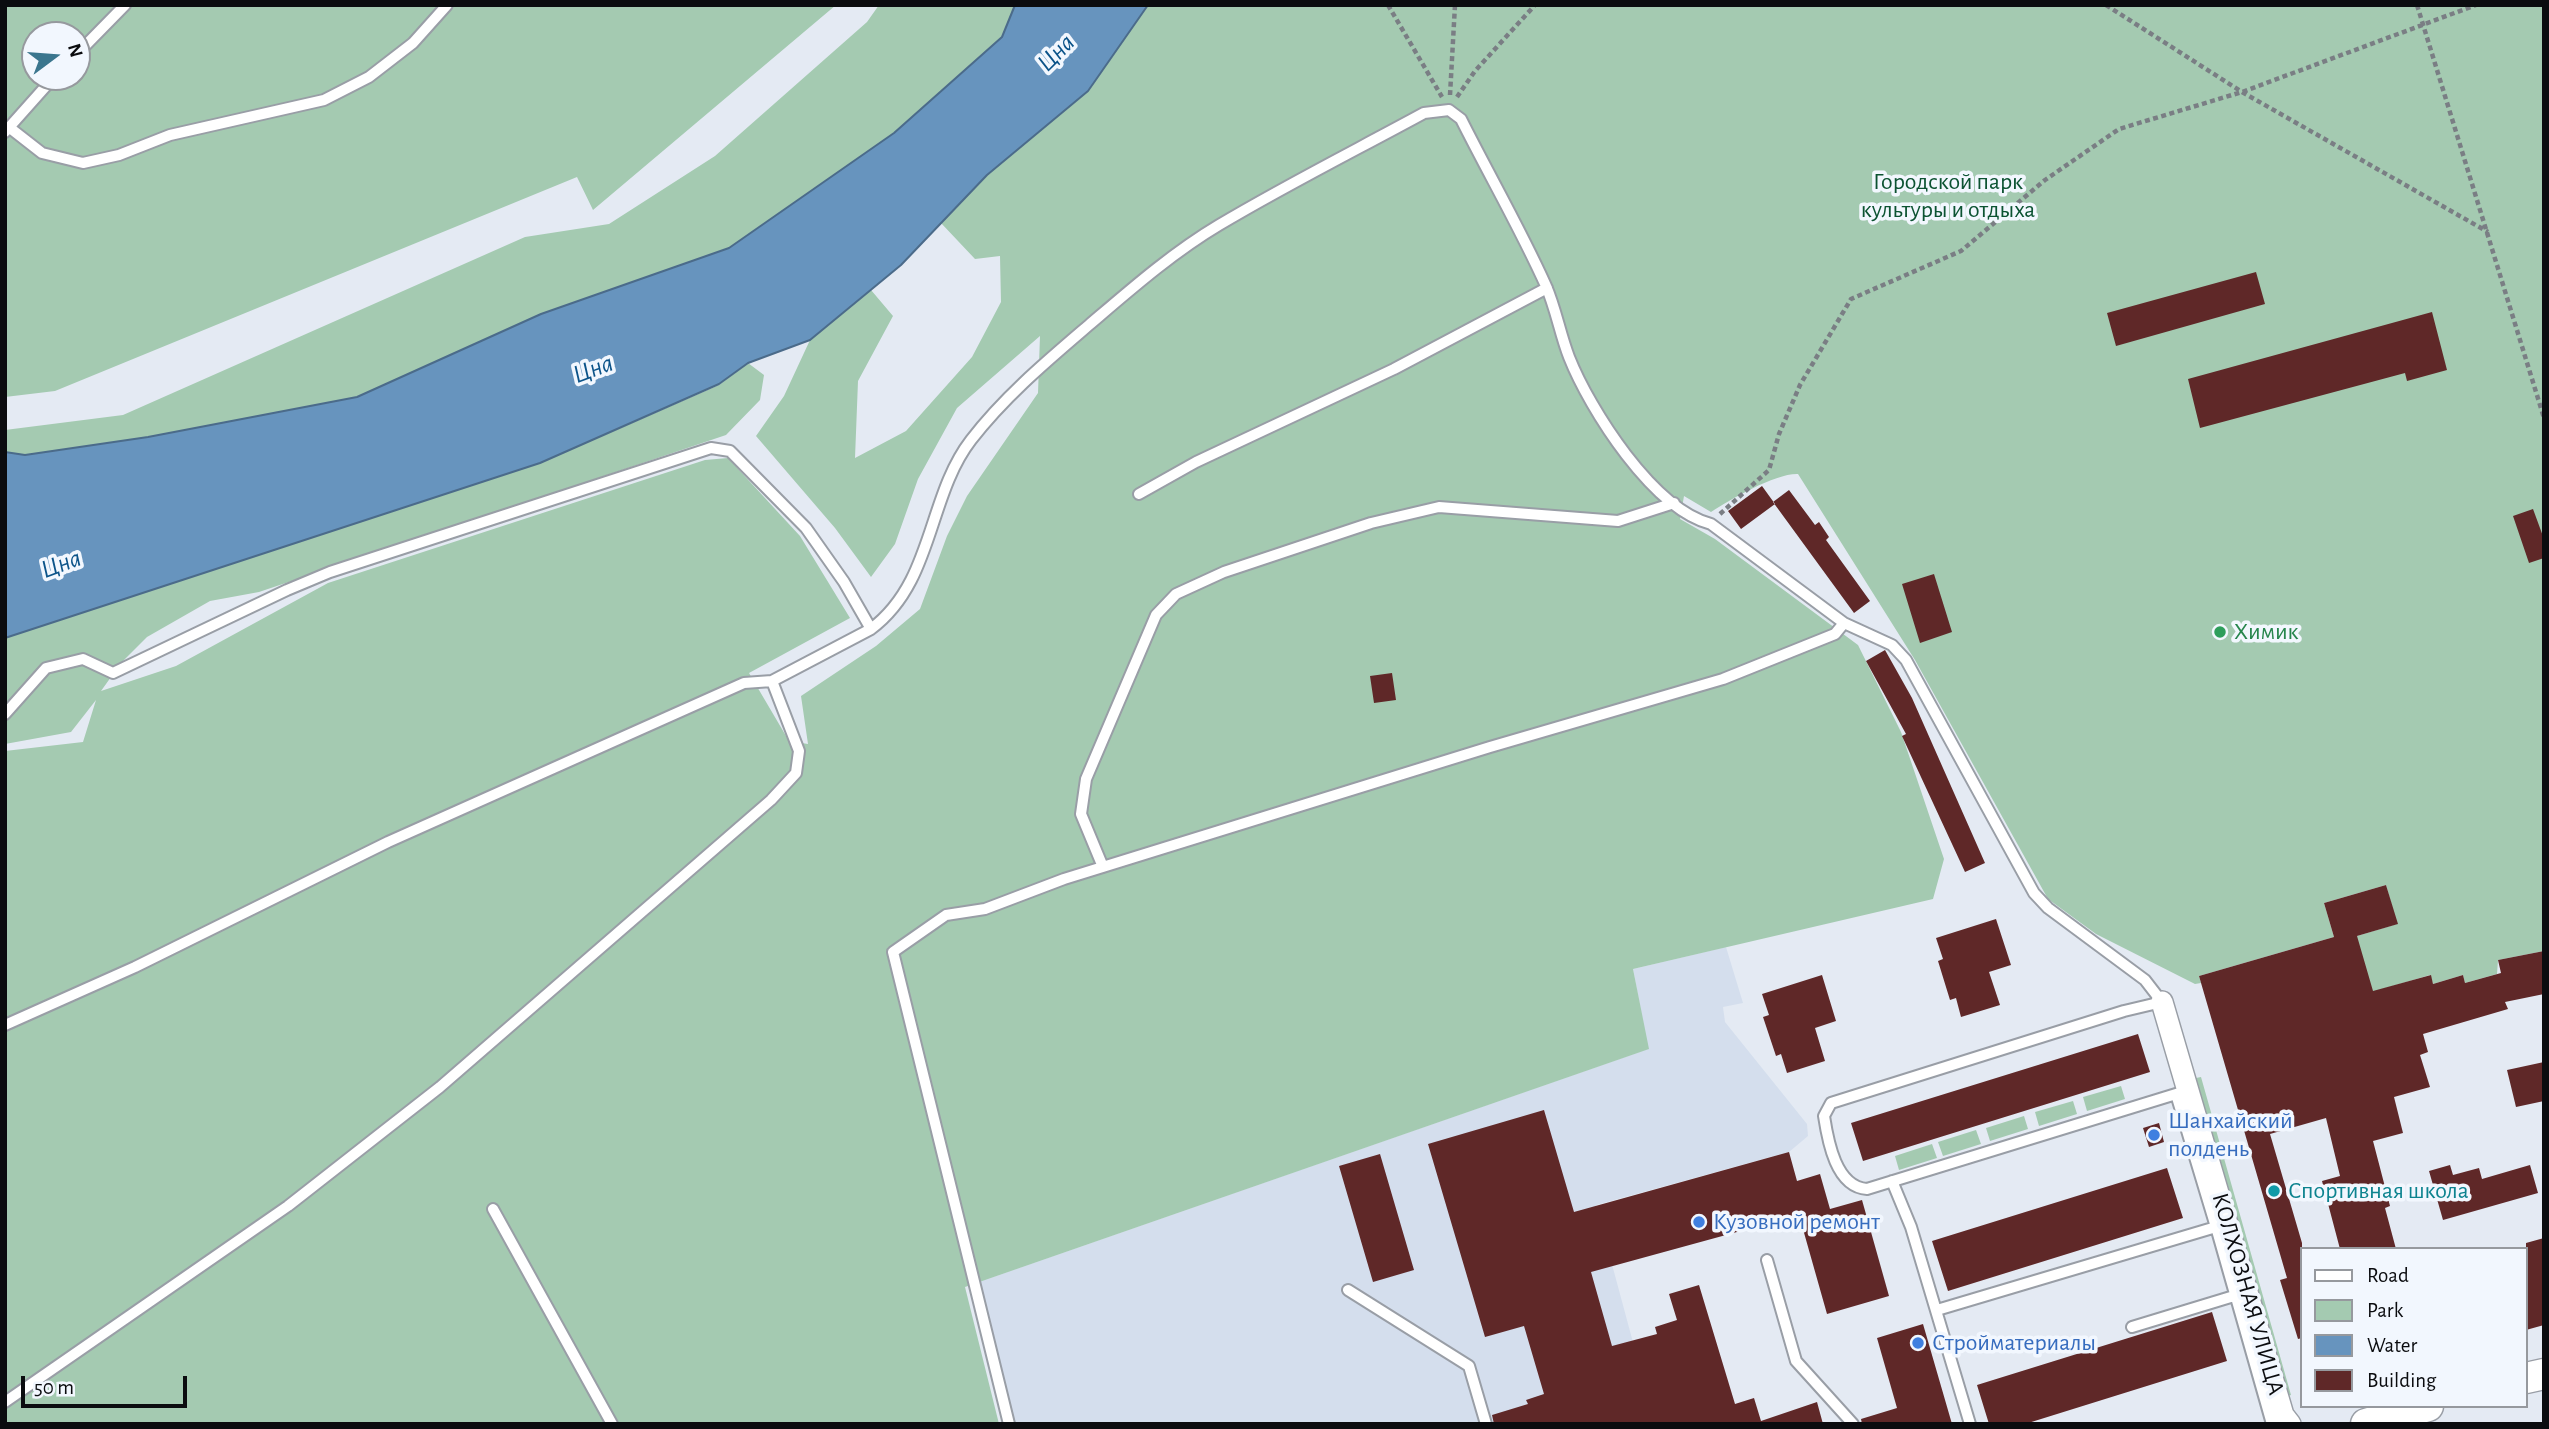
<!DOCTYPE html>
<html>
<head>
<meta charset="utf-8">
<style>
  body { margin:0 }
  #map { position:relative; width:2549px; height:1429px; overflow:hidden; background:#e4eaf3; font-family:"Alegreya Sans",sans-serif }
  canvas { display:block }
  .frame { position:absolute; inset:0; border:7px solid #0b0c0f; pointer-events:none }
  .legend { position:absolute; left:2300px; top:1247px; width:228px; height:161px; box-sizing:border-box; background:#f2f7fe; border:2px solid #96999e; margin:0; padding:9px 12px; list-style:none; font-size:21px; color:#0b0c0f }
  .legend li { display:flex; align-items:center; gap:14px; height:35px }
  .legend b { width:35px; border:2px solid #96999e }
  .north { position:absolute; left:21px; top:21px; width:70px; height:70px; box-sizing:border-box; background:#f2f7fe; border:2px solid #96999e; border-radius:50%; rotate:74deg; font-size:19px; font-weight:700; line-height:28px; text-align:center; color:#0b0c0f }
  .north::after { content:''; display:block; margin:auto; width:24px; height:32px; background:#3b768e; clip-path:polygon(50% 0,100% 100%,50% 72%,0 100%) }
  .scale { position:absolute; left:21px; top:1376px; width:166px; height:32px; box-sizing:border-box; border:4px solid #0b0c0f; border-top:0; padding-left:9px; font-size:21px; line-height:24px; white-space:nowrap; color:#0b0c0f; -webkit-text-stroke:5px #f2f7fe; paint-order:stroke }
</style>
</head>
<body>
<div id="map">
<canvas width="2549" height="1429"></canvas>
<div class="frame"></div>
<ul class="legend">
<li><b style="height:9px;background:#fff"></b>Road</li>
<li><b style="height:19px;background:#a4cab1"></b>Park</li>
<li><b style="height:19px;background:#6794be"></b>Water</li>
<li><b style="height:19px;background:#5f2828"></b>Building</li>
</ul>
<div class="north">N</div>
<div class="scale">50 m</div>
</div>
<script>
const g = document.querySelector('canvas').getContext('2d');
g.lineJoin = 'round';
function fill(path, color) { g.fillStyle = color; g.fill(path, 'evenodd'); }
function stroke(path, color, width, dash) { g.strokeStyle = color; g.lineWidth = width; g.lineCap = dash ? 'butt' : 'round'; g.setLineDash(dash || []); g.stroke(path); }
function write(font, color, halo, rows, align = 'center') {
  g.font = font + ' "Alegreya Sans",sans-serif'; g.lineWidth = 7; g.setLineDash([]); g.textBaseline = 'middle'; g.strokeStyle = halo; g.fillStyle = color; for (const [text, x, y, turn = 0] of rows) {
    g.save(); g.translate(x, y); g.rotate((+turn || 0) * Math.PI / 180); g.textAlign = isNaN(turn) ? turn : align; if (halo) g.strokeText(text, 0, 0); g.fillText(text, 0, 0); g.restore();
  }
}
const built = new Path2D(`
  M 1726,947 L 1743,1003 L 1723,1007 L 1725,1022 L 1807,1124 L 1808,1136 L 1789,1152 L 1596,1205 L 1655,1424 L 1015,1424 L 979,1282 L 1648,1049 L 1633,969 Z`);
const green = new Path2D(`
  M 5,5 L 836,5 L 593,210 L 577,177 L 55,391 L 5,397 ZM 35,35 L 77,35 L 77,77 L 35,77 Z
  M 879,5 L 1015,5 L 1002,37 L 894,133 L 729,248 L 541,314 L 357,397 L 148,437 L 25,455 L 5,452 L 5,430 L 123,415 L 525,237 L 609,224 L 715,156 L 867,22 Z
  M 1148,5 L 2544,5 L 2544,951 L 2498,960 L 2497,974 L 2465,983 L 2463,975 L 2433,984 L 2430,975 L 2352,998 L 2357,936 L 2397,924 L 2386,885 L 2324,903 L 2334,937 L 2199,976 L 2201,983 L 2195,984 L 2096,934 L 2048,899 L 1915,660 L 1798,474 C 1776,473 1731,499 1711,512 L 1684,496 L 1680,519 L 1715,539 L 1858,645 L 1901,732 L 1944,859 L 1933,899 L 1633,969 L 1649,1049 L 965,1287 L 999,1424 L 5,1424 L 5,751 L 83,742 L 96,700 L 71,732 L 5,744 L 5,638 L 540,463 L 719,385 L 748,363 L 764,375 L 760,400 L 726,435 L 259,592 L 210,601 L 147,637 L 121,663 L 101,691 L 176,666 L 328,583 L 705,460 L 728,458 L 800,536 L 850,618 L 749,673 L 789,741 L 808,744 L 801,696 L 876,646 L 920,609 L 947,536 L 967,496 L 1038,393 L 1040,336 L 957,408 L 918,479 L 895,544 L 871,577 L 835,528 L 756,436 L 784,396 L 810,340 L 871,290 L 893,316 L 858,381 L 855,458 L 906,431 L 972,357 L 1001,302 L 1000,256 L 975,259 L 941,223 L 987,175 L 1088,91 Z
  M 2201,1077 L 2291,1395 L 2284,1397 L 2191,1079 Z
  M 2121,1086 L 2125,1099 L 2087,1111 L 2083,1097 Z
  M 2073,1101 L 2077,1114 L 2039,1126 L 2035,1112 Z
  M 2024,1116 L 2028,1129 L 1990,1141 L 1986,1128 Z
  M 1976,1130 L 1981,1144 L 1943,1156 L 1938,1142 Z
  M 1932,1144 L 1937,1158 L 1899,1170 L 1895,1156 Z`);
const water = new Path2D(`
  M 1015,5 L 1148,5 L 1088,91 L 987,175 L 901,265 L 810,340 L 748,363 L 719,384 L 540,463 L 5,638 L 5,452 L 25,455 L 148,437 L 357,397 L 541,314 L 729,248 L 894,133 L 1002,37 Z`);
const building = new Path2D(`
  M 2256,272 L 2265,304 L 2116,346 L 2107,313 Z
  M 2432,312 L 2447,370 L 2407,381 L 2405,373 L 2200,428 L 2188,379 Z
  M 1762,486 L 1775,504 L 1741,529 L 1728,511 Z
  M 1789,490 L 1815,525 L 1819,522 L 1829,537 L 1826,540 L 1870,601 L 1854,613 L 1773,502 Z
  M 2533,509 L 2544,539 L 2544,558 L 2529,563 L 2513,516 Z
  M 1934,574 L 1952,632 L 1920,643 L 1902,584 Z
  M 1885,650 L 1912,698 L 1985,863 L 1965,872 L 1902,736 L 1906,734 L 1866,661 Z
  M 1392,673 L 1396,700 L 1374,703 L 1370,676 Z
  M 2386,885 L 2398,924 L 2357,936 L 2373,991 L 2431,975 L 2433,984 L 2463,975 L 2465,983 L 2501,973 L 2498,960 L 2544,951 L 2544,994 L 2505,1002 L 2508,1009 L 2423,1034 L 2428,1052 L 2420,1055 L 2430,1087 L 2394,1097 L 2403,1133 L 2373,1141 L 2390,1206 L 2385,1208 L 2396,1249 L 2340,1249 L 2322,1181 L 2340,1176 L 2326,1118 L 2270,1134 L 2302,1243 L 2302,1338 L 2298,1339 L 2280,1280 L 2287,1278 L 2199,976 L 2334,937 L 2324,903 Z
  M 1996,919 L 2011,965 L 1989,972 L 2000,1005 L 1961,1017 L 1956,998 L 1950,1000 L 1938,961 L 1943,959 L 1936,938 Z
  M 1822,975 L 1836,1021 L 1815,1028 L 1825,1061 L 1787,1073 L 1781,1054 L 1776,1056 L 1763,1017 L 1769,1015 L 1762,994 Z
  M 2138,1034 L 2150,1072 L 1863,1161 L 1851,1123 Z
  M 2544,1062 L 2544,1101 L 2516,1107 L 2507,1070 Z
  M 1544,1110 L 1574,1212 L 1789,1152 L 1797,1181 L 1820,1174 L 1830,1209 L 1862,1200 L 1889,1296 L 1827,1314 L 1799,1215 L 1591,1272 L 1612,1346 L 1657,1334 L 1655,1327 L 1677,1320 L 1669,1294 L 1699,1285 L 1735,1404 L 1754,1398 L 1761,1421 L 1817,1402 L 1823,1424 L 1494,1424 L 1492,1415 L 1528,1404 L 1526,1400 L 1544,1394 L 1524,1326 L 1485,1337 L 1428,1144 Z
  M 2159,1123 L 2164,1142 L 2149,1147 L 2143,1128 Z
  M 1380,1154 L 1414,1270 L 1373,1282 L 1339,1166 Z
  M 2450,1165 L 2453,1175 L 2479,1168 L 2482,1179 L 2530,1165 L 2538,1193 L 2443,1220 L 2429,1171 Z
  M 2167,1168 L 2183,1218 L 1948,1291 L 1932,1241 Z
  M 2544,1238 L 2544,1325 L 2526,1330 L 2526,1243 Z
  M 2212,1312 L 2227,1361 L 2025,1424 L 1989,1424 L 1977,1385 Z
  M 1923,1324 L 1952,1424 L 1862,1424 L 1861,1419 L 1897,1408 L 1877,1338 Z`);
const path = new Path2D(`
  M 1388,5 L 1442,97
  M 2106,5 L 2242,92 L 2488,232
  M 2417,5 L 2544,418
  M 1450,95 L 1455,5
  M 1457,97 L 1475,71 L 1535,5
  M 1720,514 L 1769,470 L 1779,434 L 1800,385 L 1851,299 L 1961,251 L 2045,180 L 2119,129 L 2242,92 L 2476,5`);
const lane = new Path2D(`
  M 77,54 L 125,5
  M 10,128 L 42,153 L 83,163 L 119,155 L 170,135 L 324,100 L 369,77 L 413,43 L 447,5
  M 5,132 L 54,77
  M 1139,494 L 1196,462 L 1394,369 L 1547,288
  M 5,714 L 46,668 L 83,659 L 113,673 L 287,590 L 330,572 L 711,448 L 730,451 L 806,528 L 844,582 L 871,629 C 934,582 927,497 971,440 C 1005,396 1047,361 1089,325 C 1130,290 1172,253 1219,225 C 1286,185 1356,150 1424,113 L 1449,110 L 1461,119 C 1489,175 1521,230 1546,286 C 1556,309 1560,334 1569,357 C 1590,410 1653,509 1711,524 L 1844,623 L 1892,645 L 1906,660 L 2034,893 L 2048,908 L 2145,980 L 2162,1002 L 2124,1011 L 1831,1103 L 1824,1116 C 1828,1142 1836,1187 1867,1189 L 2189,1090
  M 1103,867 L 1081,814 L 1086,779 L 1156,615 L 1176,594 L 1224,572 L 1371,523 L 1439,507 L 1618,521 L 1674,503
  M 5,1025 L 135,967 L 388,842 L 744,683 L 772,681
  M 2176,1094 L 2216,1227
  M 1892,1181 L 1911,1227 L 1970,1424
  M 493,1209 L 612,1424
  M 1767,1260 L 1796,1361 L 1853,1424
  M 1348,1290 L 1469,1366 L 1486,1424
  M 1937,1310 L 2216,1227 L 2272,1424
  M 2132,1327 L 2234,1296
  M 5,1402 L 288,1206 L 440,1087 L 771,800 L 796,773 L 799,751 L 772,681 L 871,629
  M 1009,1424 L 893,952 L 946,915 L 985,909 L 1064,879 L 1490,747 L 1723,679 L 1835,634 L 1844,623`);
const street = new Path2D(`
  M 2162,1002 L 2283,1415 L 2290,1424`);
const secondary = new Path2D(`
  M 2526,1378 L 2544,1374
  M 2366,1424 L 2428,1406`);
const markers = [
  [2220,632,7,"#2e9e5b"],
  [2154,1135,7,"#3f7fe0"],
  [2274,1191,7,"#0f9aa8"],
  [1699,1222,7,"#3f7fe0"],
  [1918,1343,7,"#3f7fe0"]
];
const parkNames = [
  ["Городской парк",1948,182],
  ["культуры и отдыха",1948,210]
];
const leisureNames = [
  ["Химик",2234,632]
];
const shopNames = [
  ["Шанхайский",2168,1121],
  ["полдень",2168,1149],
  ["Кузовной ремонт",1713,1222],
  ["Стройматериалы",1932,1343]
];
const cultureNames = [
  ["Спортивная школа",2288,1191]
];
const streetNames = [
  ["КОЛХОЗНАЯ УЛИЦА",2248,1294,74]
];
const waterNames = [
  ["Цна",1056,53,-45],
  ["Цна",593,369,-20],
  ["Цна",61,564,-20]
];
fill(built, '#d4deed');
fill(green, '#a4cab1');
fill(water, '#6794be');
stroke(water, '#4b6b8a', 2);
fill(building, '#5f2828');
stroke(lane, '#999ea6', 14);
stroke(street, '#999ea6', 24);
stroke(secondary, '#999ea6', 33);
stroke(path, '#7a7e84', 4.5, [5, 3.5]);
stroke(lane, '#fff', 10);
stroke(street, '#fff', 21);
stroke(secondary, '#fff', 30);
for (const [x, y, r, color] of markers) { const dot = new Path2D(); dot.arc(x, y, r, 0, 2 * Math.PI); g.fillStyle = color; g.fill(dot); stroke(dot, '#f2f7fe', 2.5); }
write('24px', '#0c5332', '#f2f7fe', parkNames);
write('24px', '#27864d', '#f2f7fe', leisureNames, 'left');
write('24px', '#366cbe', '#f2f7fe', shopNames, 'left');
write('24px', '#0d838f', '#f2f7fe', cultureNames, 'left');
write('24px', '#0b0c0f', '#f2f7fe', streetNames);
write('italic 26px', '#0b5389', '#f2f7fe', waterNames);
</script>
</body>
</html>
